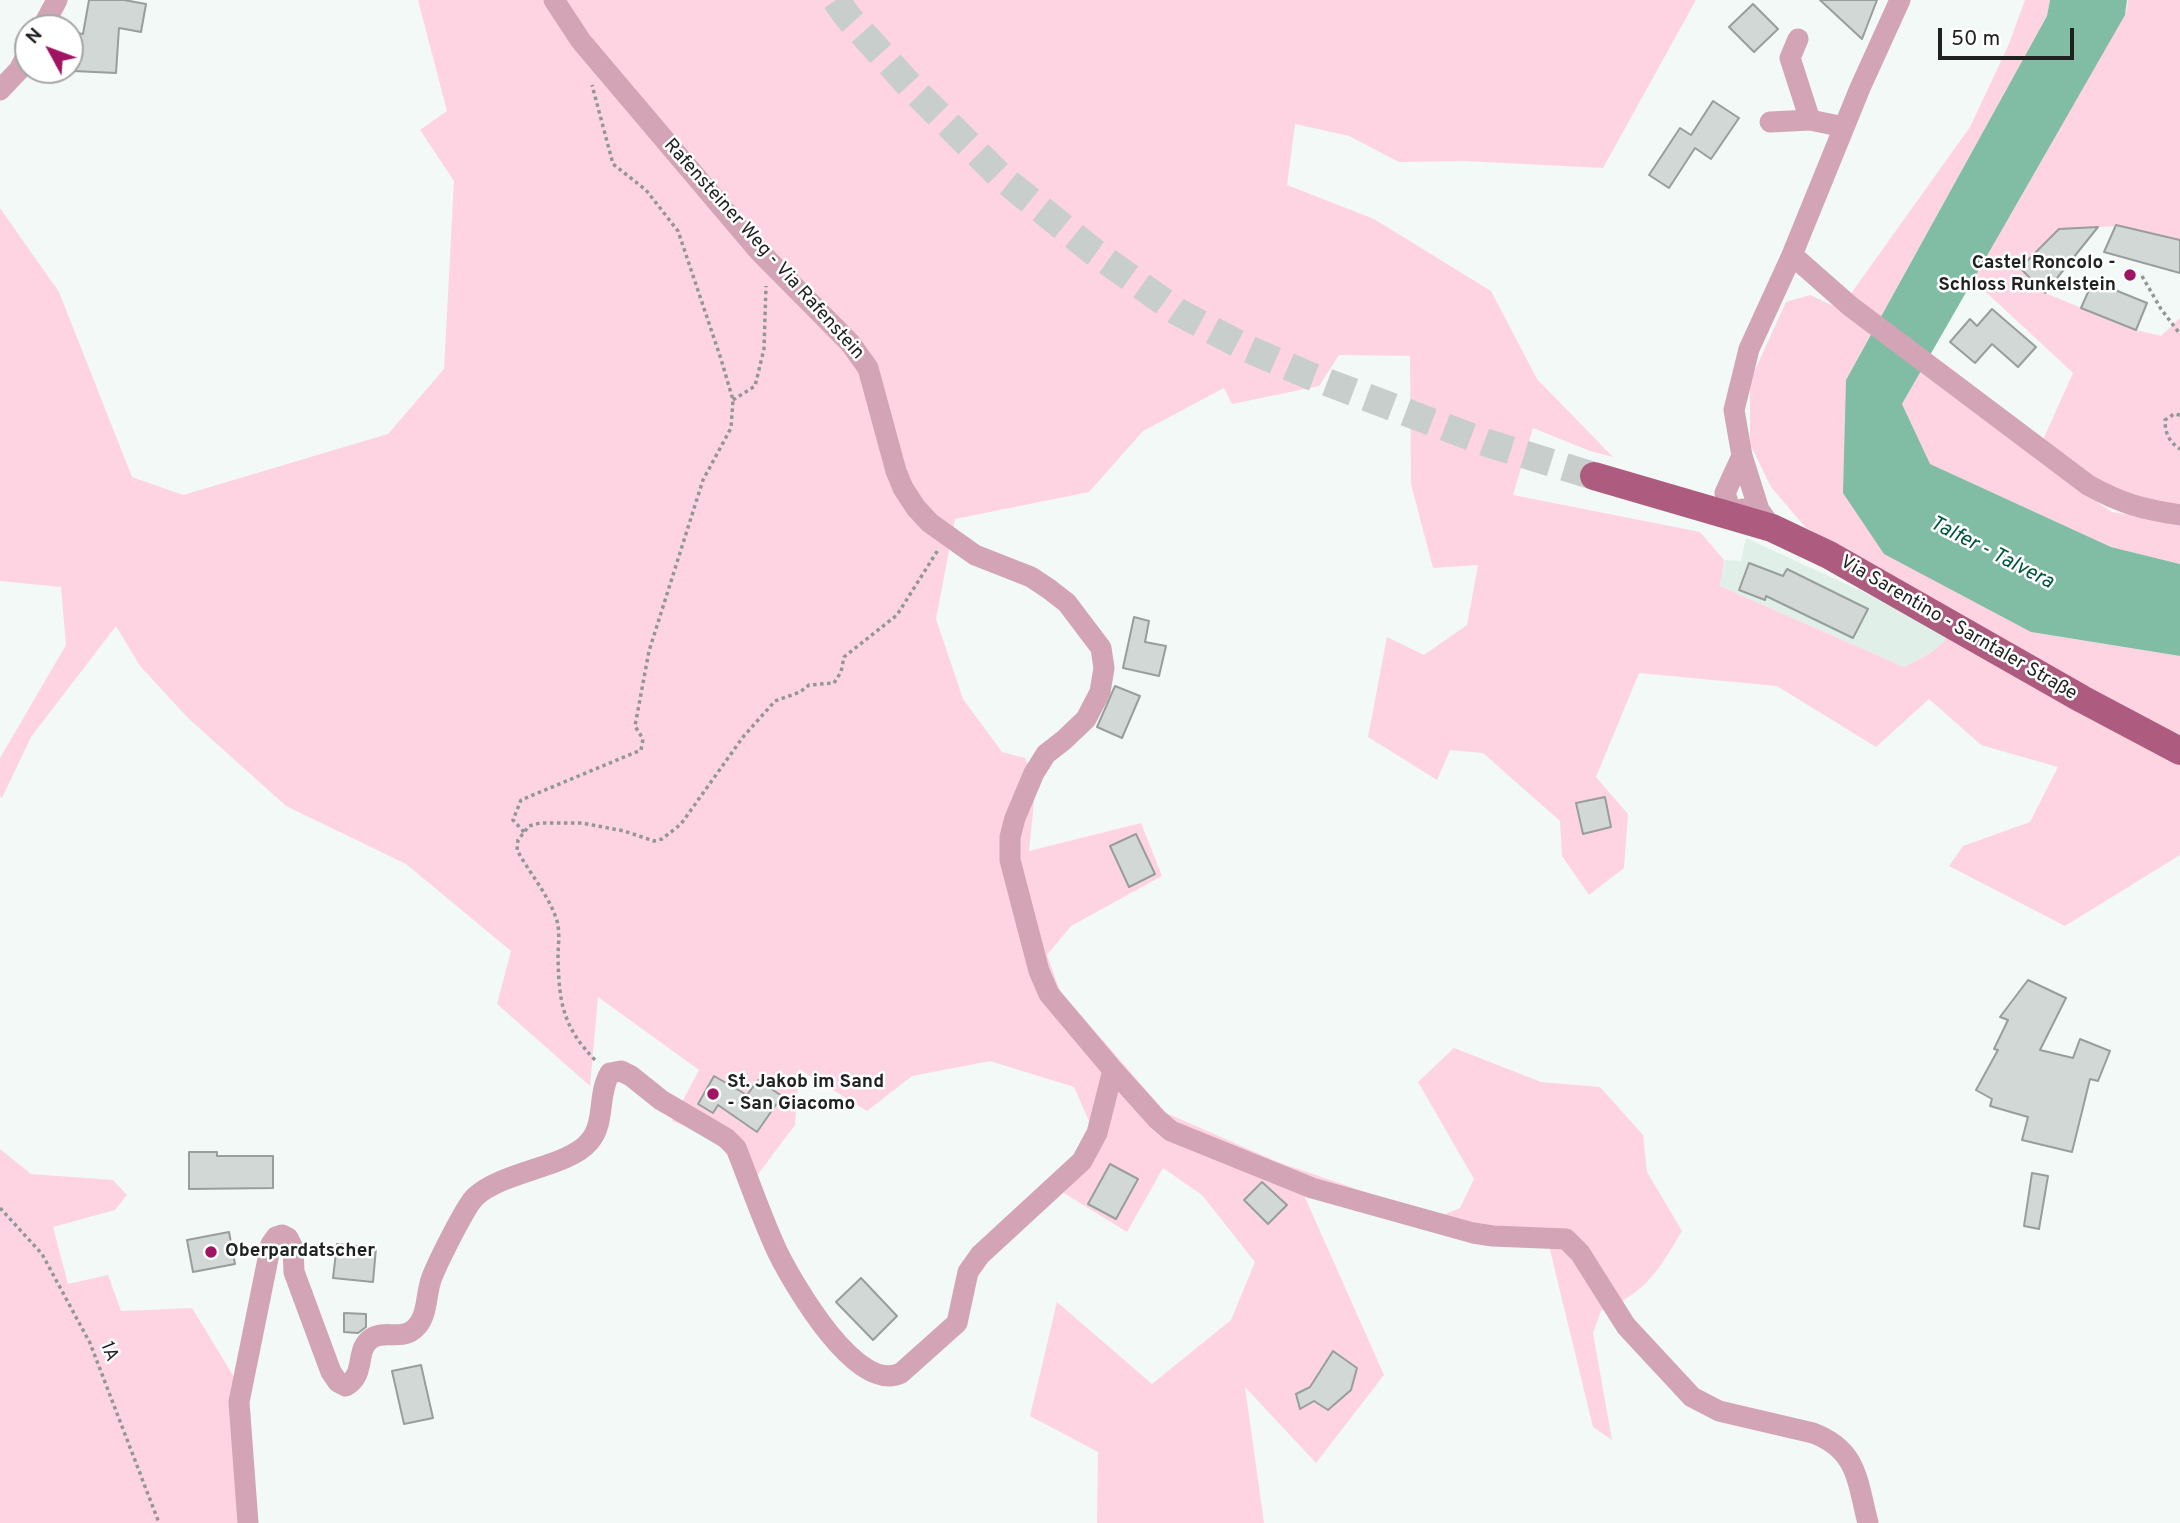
<!DOCTYPE html>
<html>
<head>
<meta charset="utf-8">
<style>
  body { margin:0 }
  #map { position:relative; width:2180px; height:1523px; overflow:hidden; background:#f2f9f6; font-family:Overpass,sans-serif }
  canvas { display:block }
  .north { position:absolute; left:14px; top:14px; width:70px; height:70px; box-sizing:border-box; background:#fff; border:2px solid #a5a6a5; border-radius:50%; rotate:311deg; font-size:19px; font-weight:700; line-height:28px; text-align:center; color:#1e211f }
  .north::after { content:''; display:block; margin:auto; width:24px; height:32px; background:#a01561; clip-path:polygon(50% 0,100% 100%,50% 72%,0 100%) }
  .scale { position:absolute; left:1938px; top:28px; width:136px; height:32px; box-sizing:border-box; border:4px solid #1e211f; border-top:0; padding-left:9px; font-size:21px; line-height:24px; white-space:nowrap; color:#1e211f; -webkit-text-stroke:5px #fff; paint-order:stroke }
</style>
</head>
<body>
<div id="map">
<canvas width="2180" height="1523"></canvas>
<div class="north">N</div>
<div class="scale">50 m</div>
</div>
<script>
const g = document.querySelector('canvas').getContext('2d');
g.lineJoin = 'round';
function fill(path, color) { g.fillStyle = color; g.fill(path, 'evenodd'); }
function stroke(path, color, width, dash) { g.strokeStyle = color; g.lineWidth = width; g.lineCap = dash ? 'butt' : 'round'; g.setLineDash(dash || []); g.stroke(path); }
function write(font, color, halo, rows, align = 'center') {
  g.font = font + ' Overpass,sans-serif'; g.lineWidth = 5; g.setLineDash([]); g.textBaseline = 'middle'; g.strokeStyle = halo; g.fillStyle = color; for (const [text, x, y, turn = 0] of rows) {
    g.save(); g.translate(x, y); g.rotate((+turn || 0) * Math.PI / 180); g.textAlign = isNaN(turn) ? turn : align; if (halo) g.strokeText(text, 0, 0); g.fillText(text, 0, 0); g.restore();
  }
}
const built = new Path2D(`
  M 1746,538 L 1952,633 L 1942,646 L 1904,667 L 1720,586 L 1724,560 L 1741,561 Z`);
const green = new Path2D(`
  M 418,0 L 1696,0 L 1603,168 L 1464,161 L 1399,162 L 1349,136 L 1295,124 L 1287,185 L 1374,219 L 1491,291 L 1537,379 L 1613,457 L 1590,451 L 1533,428 L 1513,495 L 1700,532 L 1724,560 L 1720,586 L 1904,667 C 1933,651 1945,649 1958,616 L 1805,527 L 1771,487 L 1750,444 L 1750,381 L 1786,302 L 1810,295 L 1840,309 L 1970,127 L 2009,44 L 2025,0 L 2050,0 L 2047,16 L 1846,380 L 2031,632 L 2180,656 L 2180,855 L 2065,926 L 1949,866 L 1963,846 L 2030,822 L 2058,767 L 1981,745 L 1929,699 L 1876,747 L 1777,686 L 1639,673 L 1596,777 L 1628,814 L 1624,868 L 1589,895 L 1562,856 L 1560,821 L 1483,753 L 1450,750 L 1437,780 L 1368,737 L 1387,637 L 1424,655 L 1467,625 L 1478,565 L 1433,568 L 1411,484 L 1410,356 L 1339,355 L 1319,386 L 1232,404 L 1224,388 L 1143,431 L 1089,492 L 955,519 L 936,619 L 963,699 L 1002,752 L 1025,758 L 1036,782 L 1029,851 L 1141,823 L 1162,876 L 1071,926 L 1047,955 L 1060,991 L 1166,1113 L 1278,1162 L 1438,1217 L 1460,1208 L 1474,1179 L 1418,1082 L 1454,1048 L 1541,1082 L 1600,1087 L 1643,1135 L 1647,1172 L 1682,1231 C 1658,1271 1646,1293 1601,1311 L 1593,1333 L 1612,1440 L 1593,1427 L 1549,1246 L 1303,1193 L 1384,1375 L 1316,1463 L 1245,1387 L 1264,1523 L 1097,1523 L 1098,1452 L 1030,1416 L 1057,1302 L 1152,1384 L 1231,1320 L 1255,1262 L 1202,1195 L 1163,1168 L 1127,1232 L 1059,1190 L 1093,1130 L 1074,1087 L 990,1061 L 912,1076 L 867,1111 L 799,1069 L 795,1125 L 747,1189 L 718,1139 L 672,1121 L 699,1070 L 598,997 L 590,1086 L 497,1004 L 511,951 L 406,864 L 286,806 L 188,718 L 140,666 L 116,626 L 31,737 L 2,798 L 0,796 L 0,758 L 66,645 L 61,587 L 0,581 L 0,208 L 59,292 L 132,477 L 183,495 L 388,434 L 444,369 L 454,181 L 420,130 L 447,111 Z
  M 2128,0 L 2180,0 L 2180,240 L 2120,226 L 2059,229 L 2021,268 L 2045,293 L 2136,330 L 2161,336 L 2180,318 L 2180,506 L 2112,491 L 2042,442 L 2073,373 L 1973,280 L 2126,12 Z
  M 1920,372 L 2074,487 L 2112,512 L 2180,522 L 2180,564 L 2111,547 L 1929,464 L 1902,404 Z
  M 0,1149 L 31,1174 L 113,1180 L 127,1195 L 115,1210 L 53,1227 L 68,1284 L 108,1275 L 121,1311 L 192,1308 L 248,1400 L 255,1523 L 0,1523 Z`);
const water = new Path2D(`
  M 2050,0 L 2127,0 L 2125,15 L 1902,404 L 1930,464 L 2111,547 L 2180,564 L 2180,656 L 2031,632 L 1884,554 L 1843,493 L 1846,380 L 2047,16 Z`);
const building = new Path2D(`
  M 89,0 L 124,0 L 146,4 L 141,32 L 119,28 L 116,73 L 73,71 L 75,33 L 83,34 Z
  M 1820,0 L 1877,0 L 1862,39 Z
  M 1753,4 L 1778,29 L 1754,52 L 1729,27 Z
  M 1713,101 L 1739,118 L 1711,159 L 1695,148 L 1669,188 L 1649,175 L 1680,128 L 1691,135 Z
  M 2116,225 L 2180,240 L 2180,273 L 2104,252 Z
  M 2098,227 L 2045,293 L 2020,268 L 2059,229 Z
  M 2093,281 L 2147,303 L 2136,330 L 2081,308 Z
  M 1992,309 L 2036,347 L 2018,367 L 1992,344 L 1975,363 L 1950,342 L 1970,319 L 1977,326 Z
  M 1749,563 L 1783,576 L 1787,569 L 1868,609 L 1853,638 L 1766,596 L 1765,600 L 1739,590 Z
  M 1134,617 L 1149,621 L 1145,642 L 1166,646 L 1159,676 L 1123,668 Z
  M 1115,686 L 1140,696 L 1122,738 L 1097,727 Z
  M 1605,797 L 1611,827 L 1583,834 L 1576,803 Z
  M 1136,834 L 1155,874 L 1129,887 L 1110,846 Z
  M 2028,980 L 2066,998 L 2040,1050 L 2073,1058 L 2080,1039 L 2110,1051 L 2098,1081 L 2090,1079 L 2072,1152 L 2022,1140 L 2028,1117 L 1990,1106 L 1992,1099 L 1976,1090 L 1998,1050 L 1994,1049 L 2008,1020 L 2000,1017 Z
  M 714,1076 L 747,1095 L 758,1080 L 782,1096 L 757,1132 L 718,1105 L 713,1113 L 698,1104 Z
  M 189,1152 L 217,1152 L 217,1156 L 273,1156 L 273,1188 L 189,1189 Z
  M 1110,1164 L 1138,1179 L 1116,1219 L 1088,1204 Z
  M 2032,1173 L 2048,1176 L 2039,1229 L 2024,1226 Z
  M 1262,1182 L 1287,1205 L 1268,1224 L 1244,1200 Z
  M 229,1232 L 235,1264 L 193,1272 L 187,1240 Z
  M 337,1244 L 376,1248 L 373,1282 L 333,1278 Z
  M 861,1278 L 897,1316 L 873,1340 L 836,1302 Z
  M 344,1313 L 366,1314 L 366,1327 L 358,1333 L 344,1332 Z
  M 1333,1351 L 1357,1368 L 1351,1390 L 1328,1410 L 1314,1401 L 1300,1409 L 1296,1394 L 1310,1387 Z
  M 421,1365 L 433,1418 L 404,1424 L 392,1371 Z`);
const majorTunnel = new Path2D(`
  M 836,0 L 847,16 L 911,87 L 1001,177 L 1094,252 L 1178,312 L 1244,347 L 1308,375 L 1487,443 L 1594,476`);
const path = new Path2D(`
  M 2142,276 L 2161,309 L 2180,334
  M 733,400 L 755,386 L 764,349 L 766,286
  M 2180,415 L 2174,414 L 2165,420 C 2165,433 2169,442 2180,449
  M 524,832 L 513,820 L 521,800 L 641,750 L 643,739 L 635,726 L 649,651 L 703,480 L 731,428 L 733,400 L 721,359 L 678,231 L 646,190 L 613,164 L 592,85
  M 595,1060 C 563,1027 559,1003 558,958 C 558,944 561,929 555,915 C 546,892 529,872 517,850 L 518,840 L 529,826 L 540,823 L 582,823 L 624,831 L 654,841 L 662,839 L 681,824 L 743,737 L 775,701 L 800,692 L 809,685 L 834,683 L 841,672 L 844,657 L 897,615 L 938,550
  M 0,1208 L 42,1254 L 90,1343 L 159,1523`);
const minor = new Path2D(`
  M 554,0 L 581,41 L 758,250 L 850,343 L 868,368 L 896,471 L 903,488 L 916,508 L 930,523 L 975,555 L 1031,577 L 1049,589 L 1067,603 L 1101,648 L 1104,668 L 1100,692 L 1086,719 L 1064,740 L 1046,754 L 1034,773 L 1015,818 L 1010,837 L 1010,860 L 1039,971 L 1049,994 L 1113,1070 L 1157,1119 L 1171,1131 L 1312,1188 L 1473,1233 L 1493,1236 L 1566,1239 L 1580,1253 L 1626,1326 L 1692,1397 L 1719,1411 L 1813,1433 C 1858,1450 1857,1481 1868,1523
  M 42,28 L 57,0
  M 1798,39 L 1790,58 L 1810,120
  M 0,90 L 19,70 L 28,53
  M 1770,122 L 1810,120 L 1844,127
  M 1792,255 L 1850,306 L 2088,485 C 2122,504 2142,509 2180,515
  M 1742,456 L 1725,493 L 1732,515 L 1742,509
  M 1772,528 L 1759,510 L 1742,456 L 1734,410 L 1749,349 L 1792,255 L 1860,88 L 1900,0
  M 248,1523 L 239,1402 L 271,1244 L 276,1237 L 282,1235 L 288,1238 L 293,1248 L 294,1272 L 331,1372 L 338,1382 L 346,1386 C 367,1374 354,1349 372,1338 C 384,1330 400,1340 413,1330 C 429,1318 425,1294 432,1277 C 438,1262 465,1207 475,1197 C 503,1171 568,1167 589,1142 C 606,1123 597,1094 610,1073 L 621,1071 L 631,1076 L 661,1100 L 726,1138 L 736,1148 C 750,1183 762,1219 778,1253 C 794,1285 857,1395 901,1373 L 957,1323 L 968,1272 L 980,1255 L 1082,1161 L 1097,1133 L 1113,1070`);
const major = new Path2D(`
  M 1594,476 L 1772,528 L 1829,555 L 2082,699 L 2180,751`);
const markers = [
  [2130,275,7,"#a01561"],
  [713,1094,7,"#a01561"],
  [211,1252,7,"#a01561"]
];
const streetNames = [
  ["Rafensteiner Weg - Via Rafenstein",763,250,48],
  ["Via Sarentino - Sarntaler Straße",1958,629,30],
  ["1A",108,1352,68]
];
const poiNames = [
  ["Castel Roncolo -",2116,264,"right"],
  ["Schloss Runkelstein",2116,286,"right"],
  ["St. Jakob im Sand",727,1083],
  ["- San Giacomo",727,1105],
  ["Oberpardatscher",225,1252]
];
const waterNames = [
  ["Talfer - Talvera",1991,554,27]
];
fill(built, '#e0efe8');
fill(green, '#fed4e3');
fill(water, '#80bda4');
fill(building, '#d1d8d5');
stroke(building, '#979e9b', 2);
stroke(majorTunnel, '#c8cecb', 28, [28, 14]);
stroke(path, '#919794', 3.5, [3.5, 3.5]);
stroke(minor, '#d3a4b5', 21);
stroke(major, '#ad5b7e', 28);
for (const [x, y, r, color] of markers) { const dot = new Path2D(); dot.arc(x, y, r, 0, 2 * Math.PI); g.fillStyle = color; g.fill(dot); stroke(dot, '#fff', 2.5); }
write('19px', '#1e211f', '#fff', streetNames);
write('bold 19px', '#1e211f', '#fff', poiNames, 'left');
write('italic 21px', '#00553d', '#fff', waterNames);
</script>
</body>
</html>
